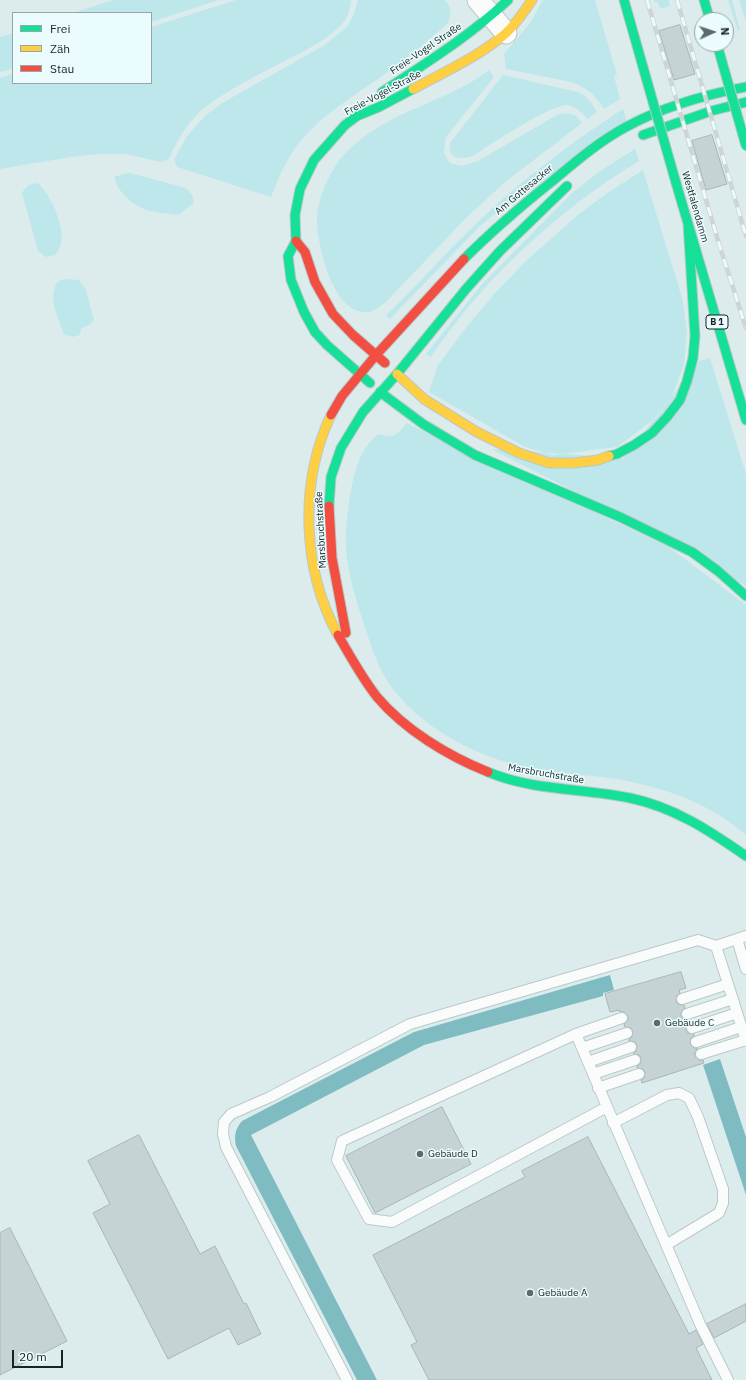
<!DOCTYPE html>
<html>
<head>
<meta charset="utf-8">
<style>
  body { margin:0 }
  #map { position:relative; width:746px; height:1380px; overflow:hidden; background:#dceced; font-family:"IBM Plex Sans",sans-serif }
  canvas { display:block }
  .legend { position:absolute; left:12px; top:12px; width:140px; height:72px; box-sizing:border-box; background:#ebfcfe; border:1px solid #97a5a7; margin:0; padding:5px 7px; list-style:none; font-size:12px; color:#182324 }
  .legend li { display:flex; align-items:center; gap:8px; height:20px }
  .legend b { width:20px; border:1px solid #97a5a7 }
  .north { position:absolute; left:694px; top:12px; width:40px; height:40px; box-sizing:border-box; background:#ebfcfe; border:1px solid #97a5a7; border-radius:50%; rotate:87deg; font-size:11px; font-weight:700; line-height:16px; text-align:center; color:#182324 }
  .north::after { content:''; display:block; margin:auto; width:14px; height:18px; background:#5d696a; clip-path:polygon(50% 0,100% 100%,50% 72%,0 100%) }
  .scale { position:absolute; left:12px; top:1350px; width:51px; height:18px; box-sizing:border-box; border:2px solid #182324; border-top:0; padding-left:5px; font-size:12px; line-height:14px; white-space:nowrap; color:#182324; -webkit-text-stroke:3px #ebfcfe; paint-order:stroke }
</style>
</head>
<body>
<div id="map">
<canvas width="746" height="1380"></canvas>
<ul class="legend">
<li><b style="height:5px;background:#16e098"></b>Frei</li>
<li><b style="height:5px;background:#ffcf43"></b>Zäh</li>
<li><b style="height:5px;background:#f24e42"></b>Stau</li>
</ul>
<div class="north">N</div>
<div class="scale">20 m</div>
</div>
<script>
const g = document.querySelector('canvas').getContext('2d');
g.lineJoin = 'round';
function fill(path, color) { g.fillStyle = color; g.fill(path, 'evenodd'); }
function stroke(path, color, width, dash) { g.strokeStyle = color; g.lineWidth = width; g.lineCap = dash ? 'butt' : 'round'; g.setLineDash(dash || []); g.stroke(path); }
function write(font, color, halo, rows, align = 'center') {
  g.font = font + ' "IBM Plex Sans",sans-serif'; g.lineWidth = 3; g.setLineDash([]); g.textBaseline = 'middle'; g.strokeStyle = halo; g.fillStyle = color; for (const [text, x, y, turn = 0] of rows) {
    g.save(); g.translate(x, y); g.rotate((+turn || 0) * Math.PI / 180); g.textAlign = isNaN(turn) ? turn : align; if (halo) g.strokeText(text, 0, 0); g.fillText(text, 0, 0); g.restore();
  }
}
const green = new Path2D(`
  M 113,0 L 219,0 L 151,22 L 151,13 L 73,13 Z
  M 236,0 L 351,0 C 351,7 348,17 343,23 C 329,38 310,48 291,58 C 264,72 232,87 208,105 C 190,118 178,138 169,159 L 161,162 L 126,154 L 98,154 L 71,157 L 0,169 L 0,78 L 13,74 L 13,83 L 151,83 L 151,27 Z
  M 358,0 L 445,0 C 452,8 452,15 447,24 C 432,37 416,51 400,63 C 363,92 318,113 292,153 C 283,167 277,182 271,197 L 177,167 L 174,160 L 187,136 L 205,116 L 222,103 L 323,46 L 347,27 L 354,14 Z
  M 543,0 L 595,0 L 617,75 L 614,76 L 620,99 L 604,109 C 594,94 588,88 571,82 L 506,69 L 504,54 L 530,23 Z
  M 654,0 L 669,0 L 670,6 L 660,9 L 658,3 L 654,2 Z
  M 728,0 L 732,0 L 740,30 L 738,31 Z
  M 739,0 L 746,0 L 746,22 Z
  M 13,33 L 13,69 L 0,72 L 0,37 Z
  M 489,70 L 494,77 L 446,137 L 444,152 L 448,161 L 452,164 L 462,166 L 478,161 L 557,115 C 568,112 575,112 582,123 L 504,183 L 466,218 L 386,302 C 380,306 375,311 368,312 C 332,316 316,241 317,216 C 318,200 327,178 336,165 C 375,112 440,107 489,70 Z
  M 503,75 L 578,92 C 587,96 592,103 597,112 L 588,119 C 583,114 575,106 568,105 C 551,104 490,145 473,156 C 460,160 447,159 450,143 Z
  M 623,109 L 627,122 L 535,188 L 491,217 L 479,227 L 390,319 L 386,315 C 419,285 447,250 480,220 C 524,178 572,142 623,109 Z
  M 635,149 L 639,161 C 557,211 484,278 431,357 L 426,354 L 483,283 L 571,194 L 600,171 Z
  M 643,170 L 683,301 L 687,333 L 684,365 L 672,396 L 656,418 L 617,447 L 553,455 L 525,447 L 429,392 L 438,365 L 468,325 L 495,293 L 527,260 L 579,214 L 603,196 Z
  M 130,173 L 186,188 L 192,195 L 194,203 L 178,215 L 148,211 L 131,202 L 118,188 L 114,177 L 123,174 Z
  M 38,183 C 51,195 67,230 60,247 C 59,250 56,253 55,255 L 46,257 L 38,251 L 22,193 C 26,186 30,184 38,183 Z
  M 68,279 L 79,280 L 86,290 L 94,320 L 89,325 L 81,329 L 80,335 L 72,337 L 64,334 C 58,317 47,298 58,281 Z
  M 710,358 L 746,474 L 746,586 L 554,481 L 491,449 L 624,458 L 699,361 Z
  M 406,423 L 669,547 L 746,605 L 746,835 C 710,803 663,787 616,779 C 591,775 565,774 540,770 C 483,761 418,729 386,679 C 377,663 371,647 366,630 C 356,600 344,564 346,532 C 348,505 353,449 379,434 C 393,439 400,434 406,423 Z`);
const water = new Path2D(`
  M 610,975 L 614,990 L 603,993 L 603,996 L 424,1045 L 251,1135 L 377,1380 L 357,1380 L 236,1146 C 234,1136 235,1129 242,1121 L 414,1032 Z
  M 720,1059 L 746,1137 L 746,1195 L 703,1065 Z`);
const building = new Path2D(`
  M 680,25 L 695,74 L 674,80 L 659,31 Z
  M 712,135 L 727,184 L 706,190 L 692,141 Z
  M 681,972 L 686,988 L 679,990 L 680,993 L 677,995 L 676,1001 L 678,1004 L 684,1005 L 685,1008 L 681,1012 L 681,1016 L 685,1020 L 689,1020 L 690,1022 L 686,1026 L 686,1030 L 688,1033 L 694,1034 L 694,1036 L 691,1038 L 690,1044 L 694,1048 L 698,1048 L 695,1052 L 695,1056 L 699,1060 L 703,1060 L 704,1063 L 642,1083 L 641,1080 L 644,1078 L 645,1072 L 643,1069 L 637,1068 L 637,1066 L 640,1064 L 641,1058 L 639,1055 L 633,1054 L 636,1051 L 637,1045 L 635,1042 L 629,1041 L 629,1039 L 632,1037 L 633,1031 L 631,1028 L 625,1027 L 624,1024 L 628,1020 L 628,1016 L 624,1012 L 620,1012 L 620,1010 L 610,1012 L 605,994 Z
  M 442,1107 L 471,1164 L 375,1213 L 346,1156 Z
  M 139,1135 L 200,1254 L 215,1246 L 244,1304 L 246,1303 L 261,1334 L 238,1345 L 229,1328 L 168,1359 L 93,1213 L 110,1204 L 88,1161 Z
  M 588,1137 L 689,1334 L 696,1330 L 703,1344 L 696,1348 L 712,1380 L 429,1380 L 411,1345 L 417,1342 L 373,1255 L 525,1177 L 522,1171 Z
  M 10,1228 L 67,1341 L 0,1375 L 0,1233 Z
  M 746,1304 L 746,1321 L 714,1338 L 707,1324 Z`);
const lane = new Path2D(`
  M 737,939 L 746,969
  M 716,946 L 746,1041
  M 682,999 L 728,984
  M 687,1014 L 733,999
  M 692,1028 L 737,1013
  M 576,1034 L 622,1018
  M 696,1042 L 741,1027
  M 582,1048 L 627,1033
  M 701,1054 L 746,1040
  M 588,1062 L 631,1047
  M 593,1074 L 635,1060
  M 598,1088 L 639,1074
  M 607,1107 L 392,1222 L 369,1219 L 337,1160 L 342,1141 L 576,1034 L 700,1324 L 728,1380
  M 613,1123 L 667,1095 L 679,1093 L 689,1098 L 698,1117 L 723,1189 L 723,1203 L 719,1213 L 666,1245
  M 347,1380 L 226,1147 L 223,1134 L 224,1122 L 231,1114 L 270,1097 L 410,1024 L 698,940 L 716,946 L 746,936`);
const street = new Path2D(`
  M 478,0 L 506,33`);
const fast = new Path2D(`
  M 624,0 L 643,67
  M 704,0 L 710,20
  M 382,92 C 426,63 470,36 508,0
  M 643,135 L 711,111 L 746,102
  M 676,183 L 746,420
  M 464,259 C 491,232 520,207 550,183 C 574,163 598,142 626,127 C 663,107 704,95 746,87
  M 370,383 L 327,345 L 315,332 L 304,312 L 291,280 L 288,256 L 296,241 L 295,215 L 300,189 L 314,160 L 345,125 L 357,116 L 379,107 L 413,89
  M 380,392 L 423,424 L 475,455 L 620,517 L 692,552 L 718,571 L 746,596
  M 609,456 L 617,454 L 634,445 L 652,433 L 667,417 L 680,400 L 687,381 L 693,358 L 695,336 L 688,224
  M 329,506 L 331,477 L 341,448 L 363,412 L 397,374 L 466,289 L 500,251 L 567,186
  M 488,772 C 533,791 583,788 630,798 C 674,807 710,831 746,856`);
const slow = new Path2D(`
  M 413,89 C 444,72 478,57 505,34 C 516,24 524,12 532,0
  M 397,374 L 424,399 L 475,431 L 519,453 L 549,463 L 574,463 L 598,460 L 609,456
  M 331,415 C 299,483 302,569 338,635`);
const jam = new Path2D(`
  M 296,241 L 305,252 L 315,282 L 333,314 L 353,335 L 385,363
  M 331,415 L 342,396 L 376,355 L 464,259
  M 329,506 L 332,558 L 346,633
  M 338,635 C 350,656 362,678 377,697 C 405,730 448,756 488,772`);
const rail = new Path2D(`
  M 647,0 L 719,244 L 746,328
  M 677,0 L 746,236`);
const fastBridge = new Path2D(`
  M 717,44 L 746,146
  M 643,67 L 676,183`);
const markers = [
  [657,1023,4,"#5d696a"],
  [420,1154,4,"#5d696a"],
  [530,1293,4,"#5d696a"]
];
const shields = [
  [717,322,22]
];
const shieldNames = [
  ["B 1",717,322]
];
const streetNames = [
  ["Freie-Vogel Straße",426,49,-34],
  ["Freie-Vogel-Straße",383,93,-28],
  ["Am Gottesacker",524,190,-40],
  ["Westfalendamm",695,207,74],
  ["Marsbruchstraße",321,530,-93],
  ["Marsbruchstraße",546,774,10]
];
const poiNames = [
  ["Gebäude C",665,1023],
  ["Gebäude D",428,1154],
  ["Gebäude A",538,1293]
];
fill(green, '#bde7eb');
fill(water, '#7ebcc2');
fill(building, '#c6d3d4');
stroke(building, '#a8b4b5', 1);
stroke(lane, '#bbc8c9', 12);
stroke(street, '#bbc8c9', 23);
stroke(fast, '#bbc8c9', 11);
stroke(slow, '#bbc8c9', 11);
stroke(jam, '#bbc8c9', 11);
stroke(lane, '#fafcfc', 10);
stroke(street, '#fafcfc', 21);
stroke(fast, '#16e098', 9);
stroke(slow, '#ffcf43', 9);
stroke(jam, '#f24e42', 9);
stroke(rail, '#cfd4d4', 4.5);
stroke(rail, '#ebfcfe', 3, [9]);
stroke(fastBridge, '#bbc8c9', 11, []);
stroke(fastBridge, '#16e098', 9);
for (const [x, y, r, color] of markers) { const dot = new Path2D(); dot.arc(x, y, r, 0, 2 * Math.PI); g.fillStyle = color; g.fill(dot); stroke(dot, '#ebfcfe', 1.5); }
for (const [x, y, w] of shields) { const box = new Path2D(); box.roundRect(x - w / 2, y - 7, w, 14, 3); g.fillStyle = '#ebfcfe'; g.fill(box); stroke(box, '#182324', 1); }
write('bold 9px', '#182324', null, shieldNames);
write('10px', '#182324', '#ebfcfe', streetNames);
write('10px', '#182324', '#ebfcfe', poiNames, 'left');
</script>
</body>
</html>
